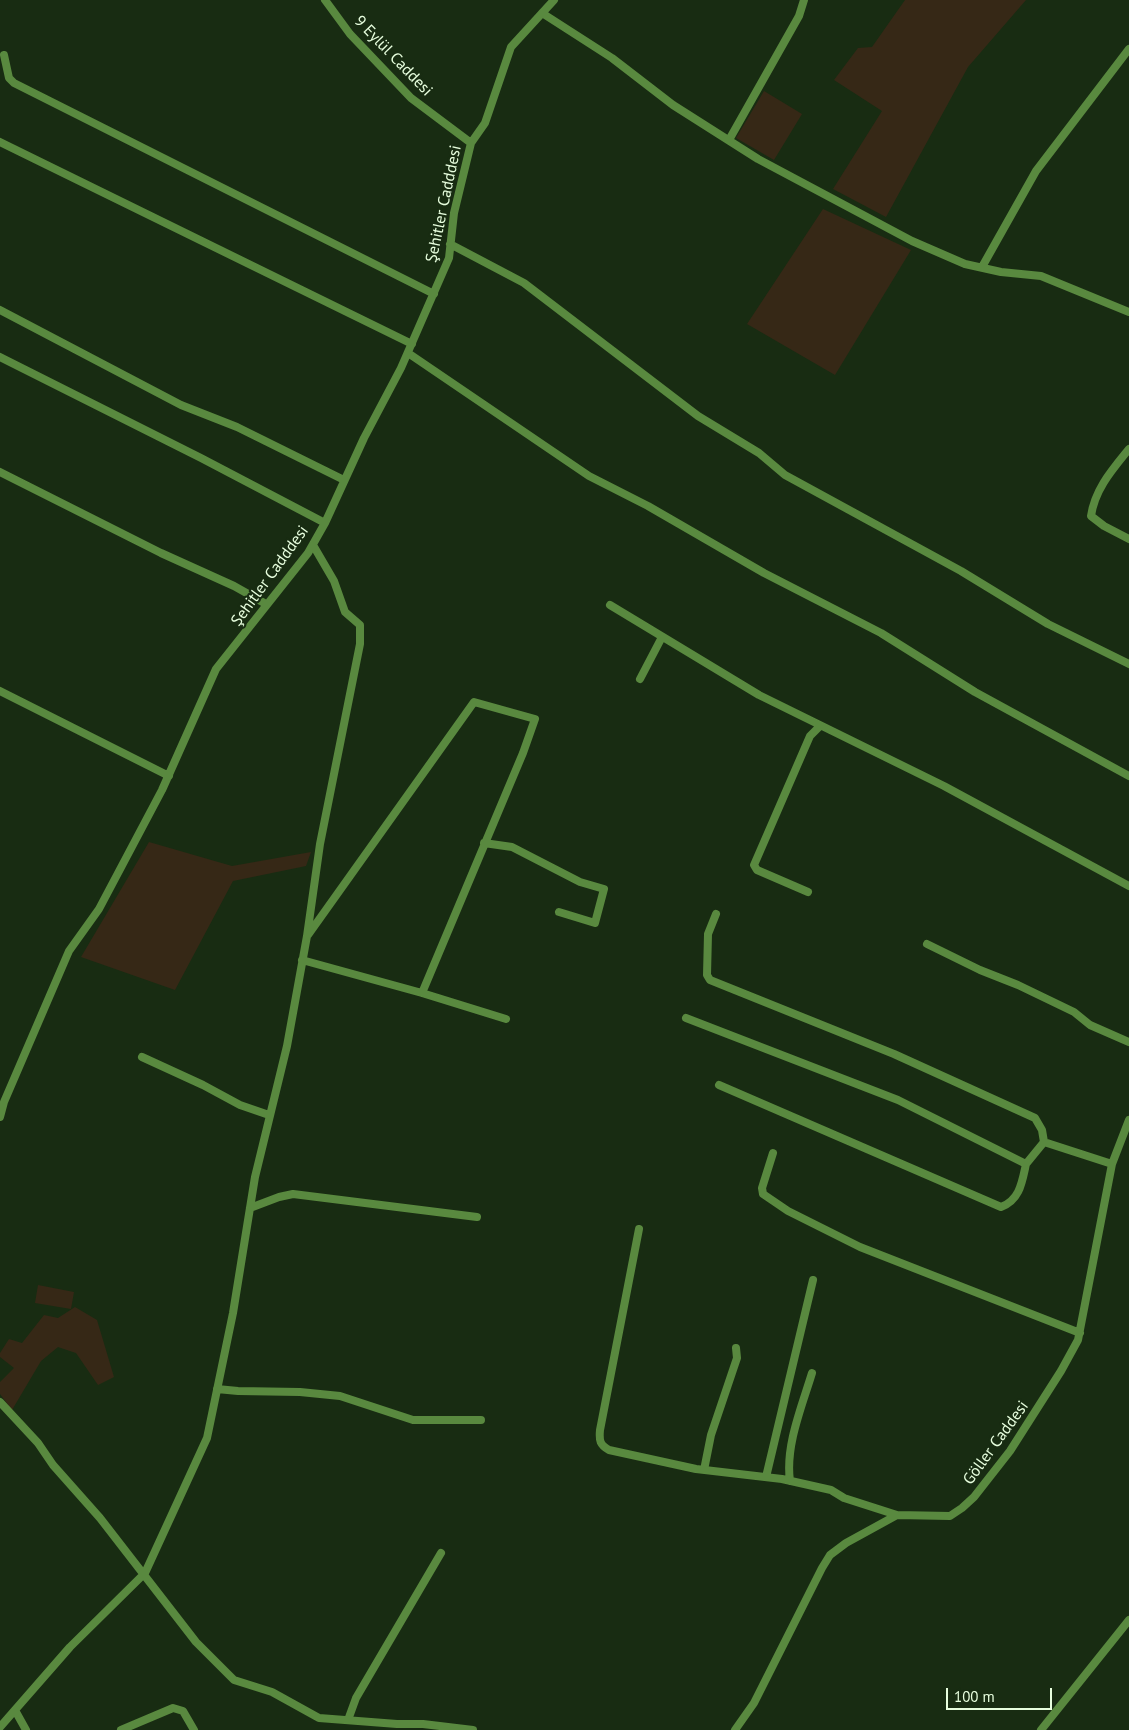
<!DOCTYPE html>
<html>
<head>
<meta charset="utf-8">
<style>
  body { margin:0 }
  #map { position:relative; width:1129px; height:1730px; overflow:hidden; background:#182c12; font-family:"PT Sans",sans-serif }
  canvas { display:block }
  .scale { position:absolute; left:946px; top:1688px; width:106px; height:22px; box-sizing:border-box; border:2px solid #e7fede; border-top:0; padding-left:6px; font-size:15px; line-height:18px; white-space:nowrap; color:#e7fede; -webkit-text-stroke:4px #182c12; paint-order:stroke }
</style>
</head>
<body>
<div id="map">
<canvas width="1129" height="1730"></canvas>
<div class="scale">100 m</div>
</div>
<script>
const g = document.querySelector('canvas').getContext('2d');
g.lineJoin = 'round';
function fill(path, color) { g.fillStyle = color; g.fill(path, 'evenodd'); }
function stroke(path, color, width, dash) { g.strokeStyle = color; g.lineWidth = width; g.lineCap = dash ? 'butt' : 'round'; g.setLineDash(dash || []); g.stroke(path); }
function write(font, color, halo, rows, align = 'center') {
  g.font = font + ' "PT Sans",sans-serif'; g.lineWidth = 4.5; g.setLineDash([]); g.textBaseline = 'middle'; g.strokeStyle = halo; g.fillStyle = color; for (const [text, x, y, turn = 0] of rows) {
    g.save(); g.translate(x, y); g.rotate((+turn || 0) * Math.PI / 180); g.textAlign = isNaN(turn) ? turn : align; if (halo) g.strokeText(text, 0, 0); g.fillText(text, 0, 0); g.restore();
  }
}
const green = new Path2D(`
  M 905,0 L 1026,0 L 968,67 L 886,217 L 833,189 L 882,111 L 834,80 L 858,48 L 872,47 Z
  M 764,91 L 802,114 L 774,160 L 736,138 Z
  M 823,209 L 911,250 L 835,375 L 747,324 Z
  M 149,842 L 232,866 L 311,852 L 306,866 L 233,881 L 175,990 L 81,957 Z
  M 38,1285 L 74,1292 L 71,1309 L 35,1303 Z
  M 75,1307 L 97,1320 L 114,1377 L 98,1385 L 76,1353 L 58,1347 L 41,1361 L 12,1410 L 0,1394 L 0,1382 L 14,1368 L 0,1357 L 0,1353 L 9,1339 L 22,1343 L 44,1315 L 58,1318 Z`);
const minor = new Path2D(`
  M 325,0 L 350,34 L 411,98 L 471,143
  M 542,13 L 612,58 L 673,105 L 758,159 L 912,241 L 965,264 L 1001,272 L 1041,276 L 1129,312
  M 4,55 L 9,78 L 14,83 L 434,294
  M 729,140 L 799,16 L 804,0
  M 0,142 L 412,344
  M 450,244 L 524,283 L 698,416 L 759,453 L 785,475 L 961,571 L 1048,624 L 1129,664
  M 982,267 L 1036,171 L 1129,49
  M 0,310 L 181,405 L 237,427 L 344,480
  M 408,353 L 589,476 L 648,506 L 764,573 L 881,633 L 975,692 L 1129,776
  M 0,357 L 201,458 L 325,523
  M 1129,449 C 1112,470 1095,489 1091,516 L 1104,526 L 1129,539
  M 0,472 L 161,553 L 234,586 L 266,604
  M 610,605 L 759,695 L 944,786 L 1129,886
  M 640,679 L 662,637
  M 0,691 L 169,776
  M 484,843 L 512,847 L 580,882 L 604,889 L 595,923 L 559,912
  M 808,892 L 757,870 L 754,865 L 810,736 L 820,726
  M 716,914 L 708,934 L 707,975 L 710,980 L 894,1054 L 1035,1118 L 1042,1130 L 1044,1142 L 1112,1164
  M 308,935 L 474,702 L 535,719 L 523,753 L 422,993
  M 927,944 L 980,970 L 1018,985 L 1074,1012 L 1090,1025 L 1129,1042
  M 302,960 L 422,993 L 506,1019
  M 686,1018 L 898,1100 L 1026,1164 L 1044,1142
  M 142,1057 L 203,1085 L 240,1105 L 269,1115
  M 719,1085 L 1001,1207 C 1020,1200 1022,1182 1026,1164
  M 0,1117 L 4,1102 L 69,951 L 99,909 L 162,790 L 216,669 L 308,553 L 325,523 L 364,438 L 401,368 L 449,258 L 454,213 L 471,143 L 485,123 L 511,47 L 554,0
  M 773,1153 L 762,1188 L 763,1194 L 788,1211 L 860,1247 L 1080,1333
  M 250,1208 L 279,1197 L 293,1194 L 477,1217
  M 639,1229 L 600,1430 C 599,1441 600,1445 609,1450 L 696,1469 L 782,1479 L 831,1490 L 844,1498 L 897,1515
  M 217,1389 L 238,1391 L 300,1392 L 340,1396 L 413,1420 L 481,1420
  M 0,1402 L 38,1443 L 53,1465 L 100,1518 L 196,1642 L 234,1680 L 272,1692 L 319,1718 L 397,1724 L 423,1724 L 473,1730
  M 704,1470 L 711,1435 L 737,1358 L 736,1348
  M 766,1477 L 813,1280
  M 790,1481 C 785,1446 802,1406 812,1373
  M 16,1712 L 26,1730
  M 348,1720 L 356,1698 L 441,1553
  M 0,1727 L 70,1647 L 145,1573 L 207,1438 L 233,1313 L 255,1177 L 287,1046 L 307,936 L 320,844 L 360,644 L 360,625 L 345,612 L 334,581 L 313,545
  M 121,1730 L 173,1708 L 183,1711 L 194,1730
  M 735,1730 L 754,1703 L 822,1568 L 830,1555 L 846,1543 L 897,1515 L 950,1516 L 962,1508 L 974,1497 L 1010,1451 L 1061,1371 L 1078,1340 L 1112,1164 L 1129,1120
  M 1041,1730 L 1129,1620`);
const streetNames = [
  ["9 Eylül Caddesi",393,56,46],
  ["Şehitler Cadddesi",444,204,-78],
  ["Şehitler Cadddesi",270,576,-54],
  ["Göller Caddesi",996,1443,-54]
];
fill(green, '#362816');
stroke(minor, '#59893f', 8);
write('16px', '#e7fede', '#182c12', streetNames);
</script>
</body>
</html>
